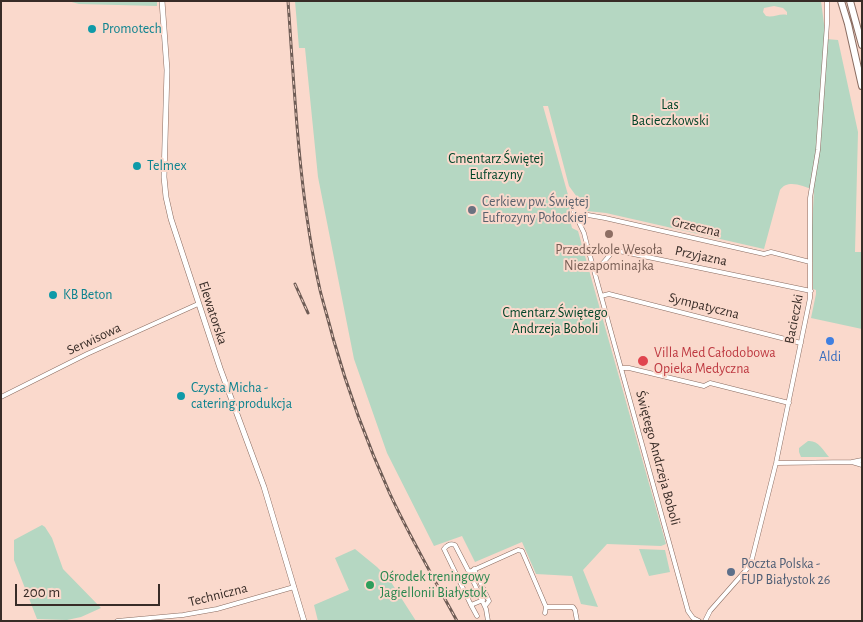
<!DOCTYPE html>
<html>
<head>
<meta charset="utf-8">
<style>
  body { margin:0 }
  #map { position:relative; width:863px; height:622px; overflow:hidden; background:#fad9cc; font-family:"Alegreya Sans",sans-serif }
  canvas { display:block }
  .frame { position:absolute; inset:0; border:2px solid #382c27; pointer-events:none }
  .scale { position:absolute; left:15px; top:584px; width:145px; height:22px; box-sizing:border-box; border:2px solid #382c27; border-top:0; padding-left:6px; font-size:15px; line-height:18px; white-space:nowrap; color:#382c27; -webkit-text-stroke:4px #fad9cc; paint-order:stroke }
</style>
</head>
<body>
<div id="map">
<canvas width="863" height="622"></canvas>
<div class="frame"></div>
<div class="scale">200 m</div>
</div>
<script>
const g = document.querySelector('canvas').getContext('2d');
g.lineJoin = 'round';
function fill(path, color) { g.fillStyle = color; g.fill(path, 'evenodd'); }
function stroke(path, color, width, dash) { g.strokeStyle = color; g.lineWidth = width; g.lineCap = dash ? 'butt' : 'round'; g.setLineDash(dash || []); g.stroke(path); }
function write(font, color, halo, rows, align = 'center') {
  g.font = font + ' "Alegreya Sans",sans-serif'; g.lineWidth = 4; g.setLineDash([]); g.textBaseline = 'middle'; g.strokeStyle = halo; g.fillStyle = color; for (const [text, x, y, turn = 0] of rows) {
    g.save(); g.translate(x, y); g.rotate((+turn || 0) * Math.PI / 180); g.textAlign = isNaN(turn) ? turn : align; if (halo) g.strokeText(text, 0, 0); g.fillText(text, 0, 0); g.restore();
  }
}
const green = new Path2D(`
  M 68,1 L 157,1 L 157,6 L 79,4 Z
  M 295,1 L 821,1 L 826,39 L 838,40 L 858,132 L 855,252 L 861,252 L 862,329 L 811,318 L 816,294 L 816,290 L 813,289 L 812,228 L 814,190 C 802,186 788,179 780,190 L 764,249 L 606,213 L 587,211 L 569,186 L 548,106 L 543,106 L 572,209 L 569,216 L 572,228 L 578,231 L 666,544 L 661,546 L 607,544 L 583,570 L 598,607 L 581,604 L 572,576 L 536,574 L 522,542 L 475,562 L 462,536 L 434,546 L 387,453 L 354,359 L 318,177 L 305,48 L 299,48 ZM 774,6 L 783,8 L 787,12 L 787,15 C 780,13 773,18 766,16 L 763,12 L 764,8 Z
  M 808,441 C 818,440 823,450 829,457 L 801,457 L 799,452 L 799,448 Z
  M 42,525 L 45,527 L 52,538 L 63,569 L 101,608 L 81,617 L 67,620 L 37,619 L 14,560 L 14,540 Z
  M 355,549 L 377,567 L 389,579 L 416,621 L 318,621 L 314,605 L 349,590 L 335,558 Z
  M 639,549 L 665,550 L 670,572 L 649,576 Z`);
const minor = new Path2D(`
  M 574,212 L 584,233 L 587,245 L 688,611 L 693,618 L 699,621
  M 576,217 L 588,215 L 605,218 L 764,254 L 771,252 L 810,262
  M 593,267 L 603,263 L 614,250 L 811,291
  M 601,296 L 609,294 L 801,343
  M 622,368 L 629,368 L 704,386 L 710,383 L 789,403
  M 1,397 L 87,354 L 198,304
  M 852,462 L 862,460
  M 776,463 L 852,462 L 862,465
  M 474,569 L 489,601 L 485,606
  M 469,572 L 455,545 C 450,543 447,545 444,549 L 471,605 L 483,600
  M 471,605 L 477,616
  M 546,607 L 573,607 L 575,610 L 577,621
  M 117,621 L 183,615 L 217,609 L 294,587
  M 488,621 L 486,609 L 469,572 L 518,550 L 522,551 L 546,607 L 545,613
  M 705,621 L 710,611 L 747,569 L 752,559 L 776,463 L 810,298 L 810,198 L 818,150 L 827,24 L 827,1`);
const tertiary = new Path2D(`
  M 162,1 L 167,70 L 164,177 L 166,197 L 171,219 L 220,368 L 264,487 L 304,621`);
const primary = new Path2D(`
  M 841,1 L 848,24 L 862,86
  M 850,1 L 862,45`);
const rail = new Path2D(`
  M 288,1 C 295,97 299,196 320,290 C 324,306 329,322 333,338 C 348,391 367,443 390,494 C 410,537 434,579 457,621
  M 295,284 L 308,313`);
const markers = [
  [92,29,5,"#0f9aa8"],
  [137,166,5,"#0f9aa8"],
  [472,210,5,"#6b7280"],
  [609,234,5,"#8d6e63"],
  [53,295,5,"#0f9aa8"],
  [830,341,5,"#3f7fe0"],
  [643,361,6,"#e0444e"],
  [181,396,5,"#0f9aa8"],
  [731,572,5,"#5c6f8a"],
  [370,585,5,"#2e9e5b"]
];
const cultureNames = [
  ["Promotech",102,29],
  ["Telmex",147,166],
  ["KB Beton",63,295],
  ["Czysta Micha -",191,388],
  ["catering produkcja",191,404]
];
const parkNames = [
  ["Las",670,105],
  ["Bacieczkowski",670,121],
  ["Cmentarz Świętej",496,159],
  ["Eufrazyny",496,175],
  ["Cmentarz Świętego",555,313],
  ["Andrzeja Boboli",555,329]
];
const worshipNames = [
  ["Cerkiew pw. Świętej",482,202],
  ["Eufrozyny Połockiej",482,218]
];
const streetNames = [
  ["Grzeczna",696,227,13],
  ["Przyjazna",701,256,12],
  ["Sympatyczna",704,306,14],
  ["Elewatorska",213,313,72],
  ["Bacieczki",794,319,-79],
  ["Serwisowa",94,339,-25],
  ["Świętego Andrzeja Boboli",658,458,75],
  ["Techniczna",218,595,-14]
];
const educationNames = [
  ["Przedszkole Wesoła",609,250],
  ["Niezapominajka",609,266]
];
const healthNames = [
  ["Villa Med Całodobowa",654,353],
  ["Opieka Medyczna",654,369]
];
const shopNames = [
  ["Aldi",830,357]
];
const serviceNames = [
  ["Poczta Polska -",741,564],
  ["FUP Białystok 26",741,580]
];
const leisureNames = [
  ["Ośrodek treningowy",380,577],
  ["Jagiellonii Białystok",380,593]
];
fill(green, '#b5d7c2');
stroke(minor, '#896c61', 5);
stroke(tertiary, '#896c61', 6);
stroke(primary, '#896c61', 8);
stroke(minor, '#fff', 4);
stroke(tertiary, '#fff', 5);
stroke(primary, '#fff', 6);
stroke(rail, '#6e5c55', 3);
stroke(rail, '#fad9cc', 1, [4]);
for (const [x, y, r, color] of markers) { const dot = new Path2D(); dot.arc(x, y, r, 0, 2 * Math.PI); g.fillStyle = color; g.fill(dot); stroke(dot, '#fad9cc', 2); }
write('14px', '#0d838f', '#fad9cc', cultureNames, 'left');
write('14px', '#004428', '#fad9cc', parkNames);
write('14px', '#5b616d', '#fad9cc', worshipNames, 'left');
write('14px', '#382c27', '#fad9cc', streetNames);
write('14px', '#785e54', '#fad9cc', educationNames);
write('14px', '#be3a42', '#fad9cc', healthNames, 'left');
write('14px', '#366cbe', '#fad9cc', shopNames);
write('14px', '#4e5e75', '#fad9cc', serviceNames, 'left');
write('14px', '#27864d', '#fad9cc', leisureNames, 'left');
</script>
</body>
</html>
